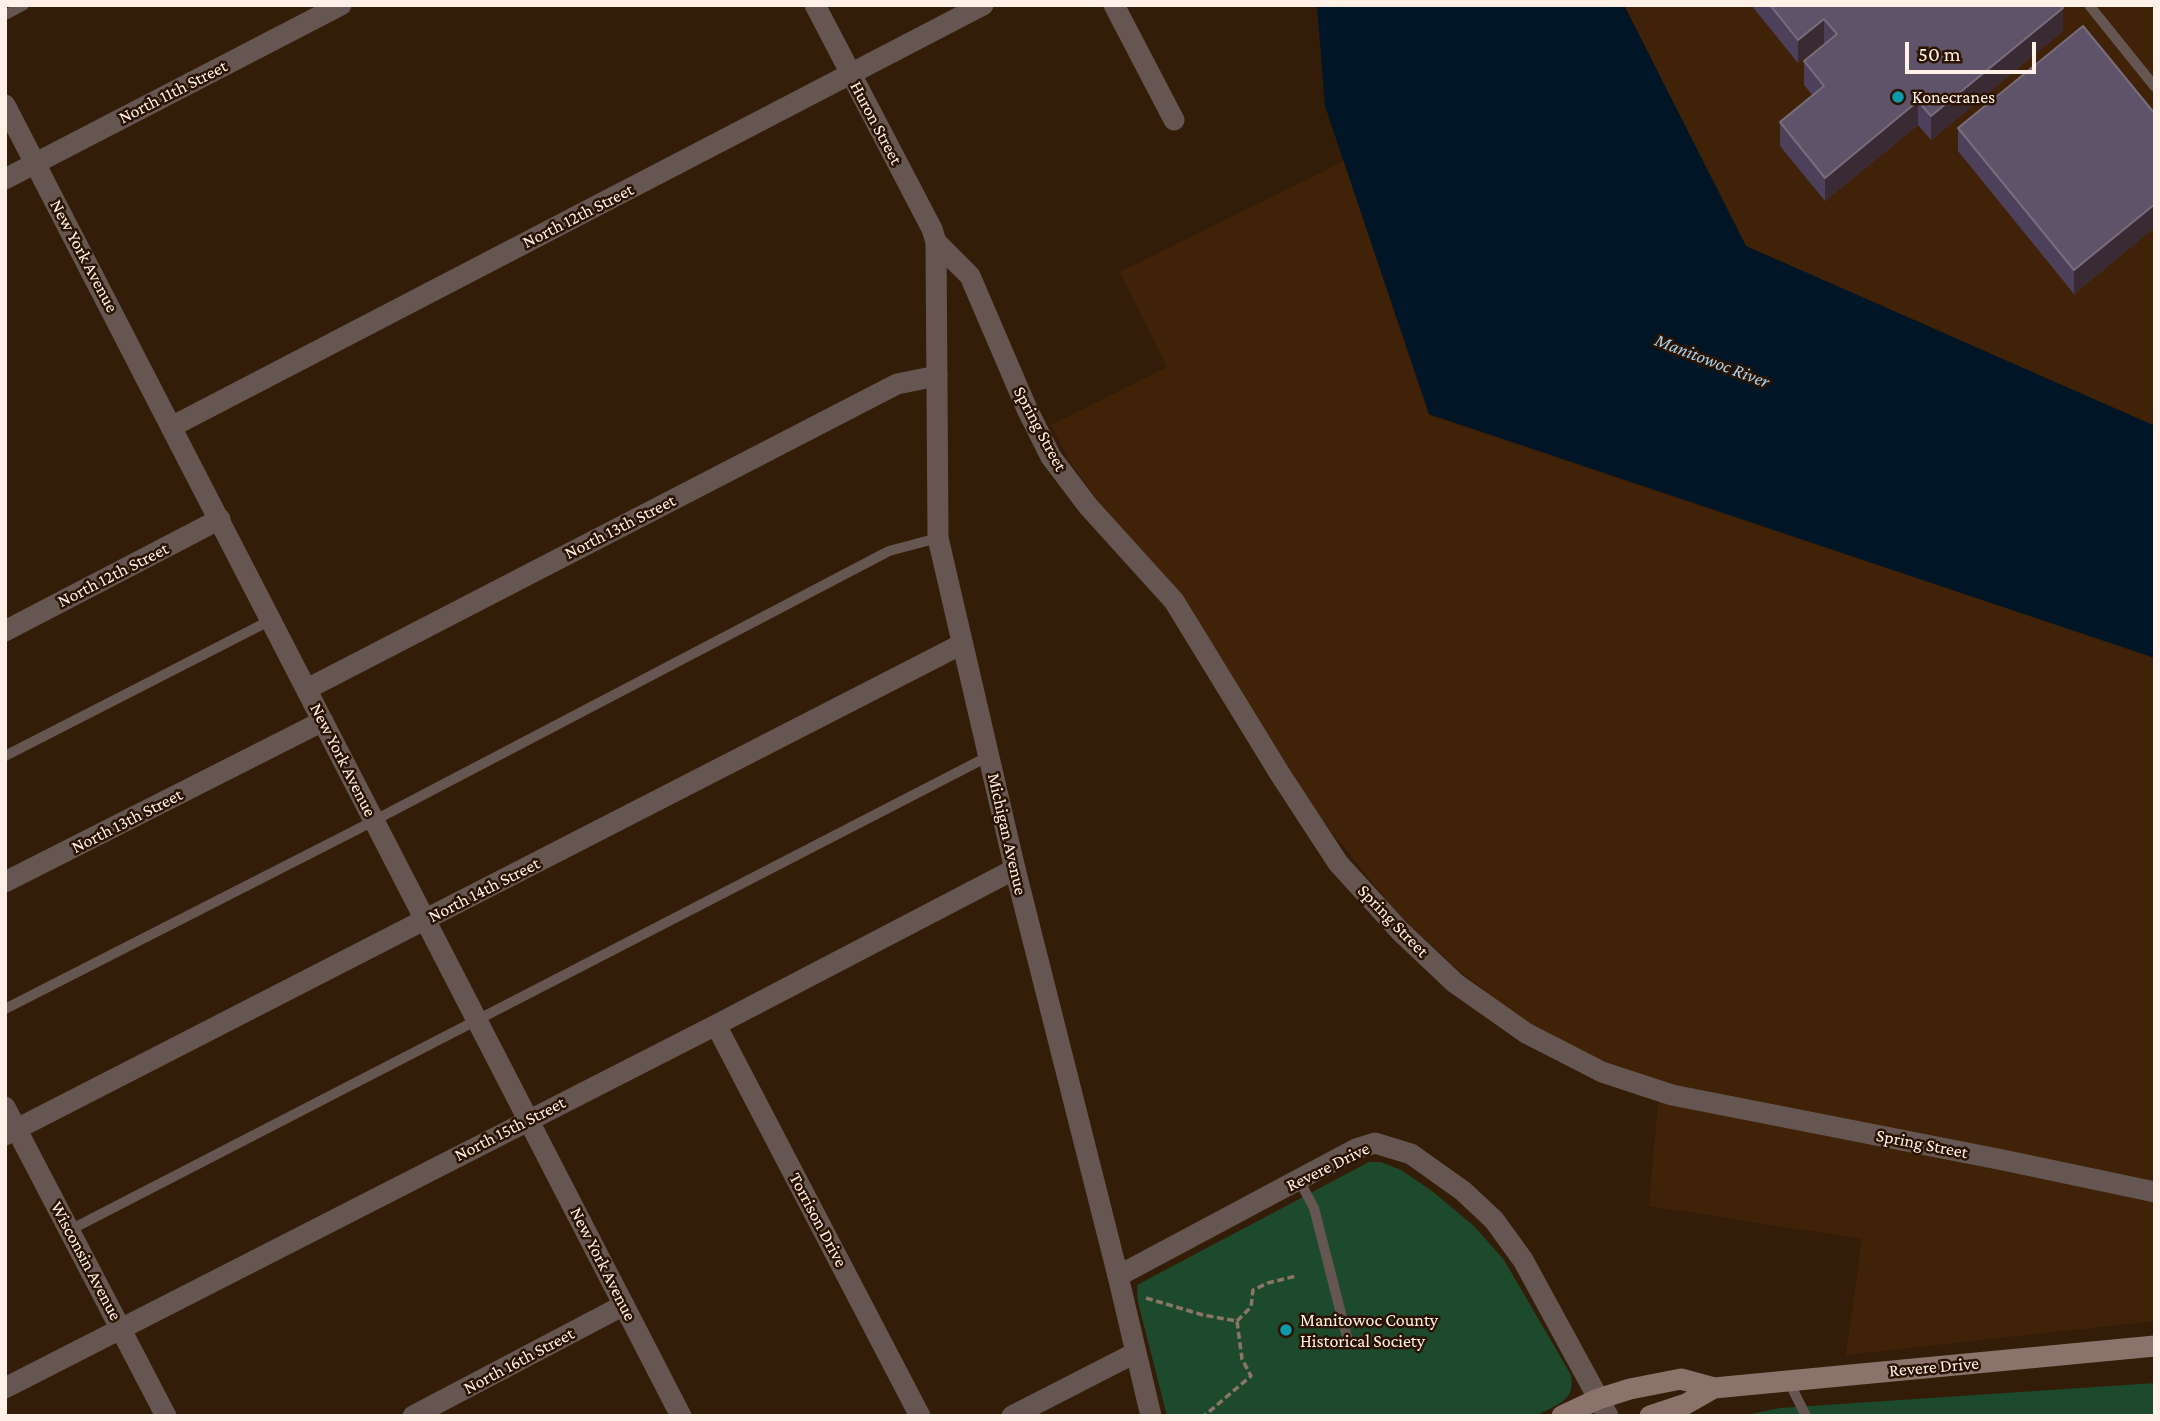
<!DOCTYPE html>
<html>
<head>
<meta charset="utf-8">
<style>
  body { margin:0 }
  #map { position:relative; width:2160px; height:1421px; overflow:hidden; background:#341d08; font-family:"Crimson Pro",serif }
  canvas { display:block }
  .frame { position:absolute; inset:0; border:7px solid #fff1e7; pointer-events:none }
  .scale { position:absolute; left:1905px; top:42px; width:131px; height:32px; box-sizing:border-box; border:4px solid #fff1e7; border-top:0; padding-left:9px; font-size:21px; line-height:24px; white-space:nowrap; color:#fff1e7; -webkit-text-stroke:5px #2a1301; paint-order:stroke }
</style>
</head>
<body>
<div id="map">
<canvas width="2160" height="1421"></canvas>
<div class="frame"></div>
<div class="scale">50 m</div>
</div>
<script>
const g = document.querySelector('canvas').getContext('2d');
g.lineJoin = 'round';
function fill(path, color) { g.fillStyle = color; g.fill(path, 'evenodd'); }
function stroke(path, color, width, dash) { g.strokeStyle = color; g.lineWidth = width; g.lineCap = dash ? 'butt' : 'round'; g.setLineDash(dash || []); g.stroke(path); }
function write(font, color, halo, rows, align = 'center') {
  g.font = font + ' "Crimson Pro",serif'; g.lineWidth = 5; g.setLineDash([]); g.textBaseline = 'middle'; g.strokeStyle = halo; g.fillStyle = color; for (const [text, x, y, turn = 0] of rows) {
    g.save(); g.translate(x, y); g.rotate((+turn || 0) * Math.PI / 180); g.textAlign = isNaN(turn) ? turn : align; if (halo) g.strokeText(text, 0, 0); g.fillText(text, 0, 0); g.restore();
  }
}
const built = new Path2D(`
  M 1624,5 L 2155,5 L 2155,426 L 1746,246 Z
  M 1344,161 L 1429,415 L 2155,658 L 2155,1321 L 1846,1355 L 1862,1239 L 1649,1206 L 1660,1081 L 1601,1060 L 1551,1037 L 1503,1006 L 1453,965 L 1396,912 L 1314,810 L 1181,594 L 1099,502 L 1069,461 L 1051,425 L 1167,367 L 1120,272 Z`);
const green = new Path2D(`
  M 1369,1162 L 1381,1162 L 1401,1170 L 1432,1191 L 1474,1226 L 1504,1260 L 1571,1375 C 1576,1402 1555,1405 1535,1416 L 1167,1416 L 1138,1302 L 1137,1285 Z
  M 2155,1383 L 2155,1416 L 1741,1416 L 1780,1408 Z`);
const water = new Path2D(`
  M 1317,5 L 1624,5 L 1746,246 L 2155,426 L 2155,658 L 1429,414 L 1325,106 Z`);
const path = new Path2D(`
  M 1146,1298 L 1203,1315 L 1237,1321 L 1242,1359 L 1251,1376 L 1204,1416
  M 1237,1321 L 1251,1307 L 1253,1290 L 1268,1283 L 1296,1276`);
const service = new Path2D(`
  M 2089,5 L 2155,87
  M 5,15 L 24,5
  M 5,756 L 271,620
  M 5,1009 L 356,830 L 889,551 L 938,538
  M 1299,1180 L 1314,1208 L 1348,1341
  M 70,1230 L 989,756
  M 1788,1380 L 1806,1416`);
const minor = new Path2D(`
  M 1114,5 L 1174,120
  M 5,105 L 681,1416
  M 5,179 L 341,5
  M 936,242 L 970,276 L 1027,409 L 1051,457 L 1088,506 L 1174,601 L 1280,774 L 1338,863 L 1400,931 L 1455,983 L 1526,1033 L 1602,1072 L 1672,1095 L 2003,1160 L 2155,1192
  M 173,426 L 983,5
  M 5,631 L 220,519
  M 307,689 L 897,384 L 937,376
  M 5,882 L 323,721
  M 716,1025 L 920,1416
  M 5,1107 L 166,1416
  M 5,1135 L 962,644
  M 1118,1276 L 1356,1149 L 1375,1143 L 1411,1154 L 1463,1191 L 1494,1220 L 1523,1260 L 1608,1416
  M 5,1388 L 716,1025 L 1015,869
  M 413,1416 L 624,1305
  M 1012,1416 L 1135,1353`);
const tertiary = new Path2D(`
  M 815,5 L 932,229 L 936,242 L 938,538 L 1015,869 L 1118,1276 L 1151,1416`);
const secondary = new Path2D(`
  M 1562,1416 L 1598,1399 L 1630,1389 L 1681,1379 L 1714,1388 L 2155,1346
  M 1650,1416 L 1686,1404 L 1714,1388`);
const wall = new Path2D(`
  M 1751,5 L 2061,5 L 2063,31 L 1931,140 L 1918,125 L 1825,201 L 1780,146 L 1780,122 L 1813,96 L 1804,85 L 1804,61 L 1826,44 L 1824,42 L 1798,63 Z
  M 2155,114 L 2155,227 L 2074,294 L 1958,151 L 1958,128 Z`);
const shadedWall = new Path2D(`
  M 2063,8 L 2063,31 L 1931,140 L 1931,116 Z
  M 1824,19 L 1824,42 L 1798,63 L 1798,40 Z
  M 1918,101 L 1918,125 L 1825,201 L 1825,178 Z
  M 2155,204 L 2155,227 L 2074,294 L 2074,270 Z`);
const building = new Path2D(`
  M 1770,5 L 2061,5 L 2063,8 L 1931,116 L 1918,101 L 1825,178 L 1780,122 L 1824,86 L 1804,61 L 1837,34 L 1824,19 L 1798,40 Z
  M 2083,26 L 2155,114 L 2155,204 L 2074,270 L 1958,128 Z`);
const markers = [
  [1898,97,7,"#0f9aa8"],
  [1286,1330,7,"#0f9aa8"]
];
const streetNames = [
  ["North 11th Street",173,92,-27],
  ["Huron Street",876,123,62],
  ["North 12th Street",578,216,-27],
  ["New York Avenue",84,256,62],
  ["Spring Street",1040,429,62],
  ["North 13th Street",620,527,-27],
  ["North 12th Street",113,575,-27],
  ["New York Avenue",343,760,63],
  ["North 13th Street",127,821,-27],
  ["Michigan Avenue",1007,834,77],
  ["North 14th Street",484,890,-27],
  ["Spring Street",1393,921,46],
  ["North 15th Street",510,1129,-27],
  ["Spring Street",1922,1144,11],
  ["Revere Drive",1328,1167,-26],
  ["Torrison Drive",818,1220,62],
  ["Wisconsin Avenue",86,1261,62],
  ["New York Avenue",603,1264,63],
  ["North 16th Street",519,1361,-28],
  ["Revere Drive",1934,1367,-5]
];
const poiNames = [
  ["Konecranes",1912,97],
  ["Manitowoc County",1300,1320],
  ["Historical Society",1300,1341]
];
const waterNames = [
  ["Manitowoc River",1712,361,21]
];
fill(built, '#3f2207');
fill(green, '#1d492c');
fill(water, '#001526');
stroke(path, '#897665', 3.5, [7, 3.5]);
stroke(service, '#665651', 10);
stroke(minor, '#665651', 21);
stroke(tertiary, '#665651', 21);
stroke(secondary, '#8b736b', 21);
fill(wall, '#4c405a');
fill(shadedWall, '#3a2a33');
fill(building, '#5f5369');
stroke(building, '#786c7d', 2);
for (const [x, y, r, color] of markers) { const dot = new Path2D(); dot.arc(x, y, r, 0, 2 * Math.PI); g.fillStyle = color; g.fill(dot); stroke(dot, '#2a1301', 2.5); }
write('18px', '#fff1e7', '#2a1301', streetNames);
write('18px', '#fff1e7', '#2a1301', poiNames, 'left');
write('italic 19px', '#a6d2f3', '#2a1301', waterNames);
</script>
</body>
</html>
